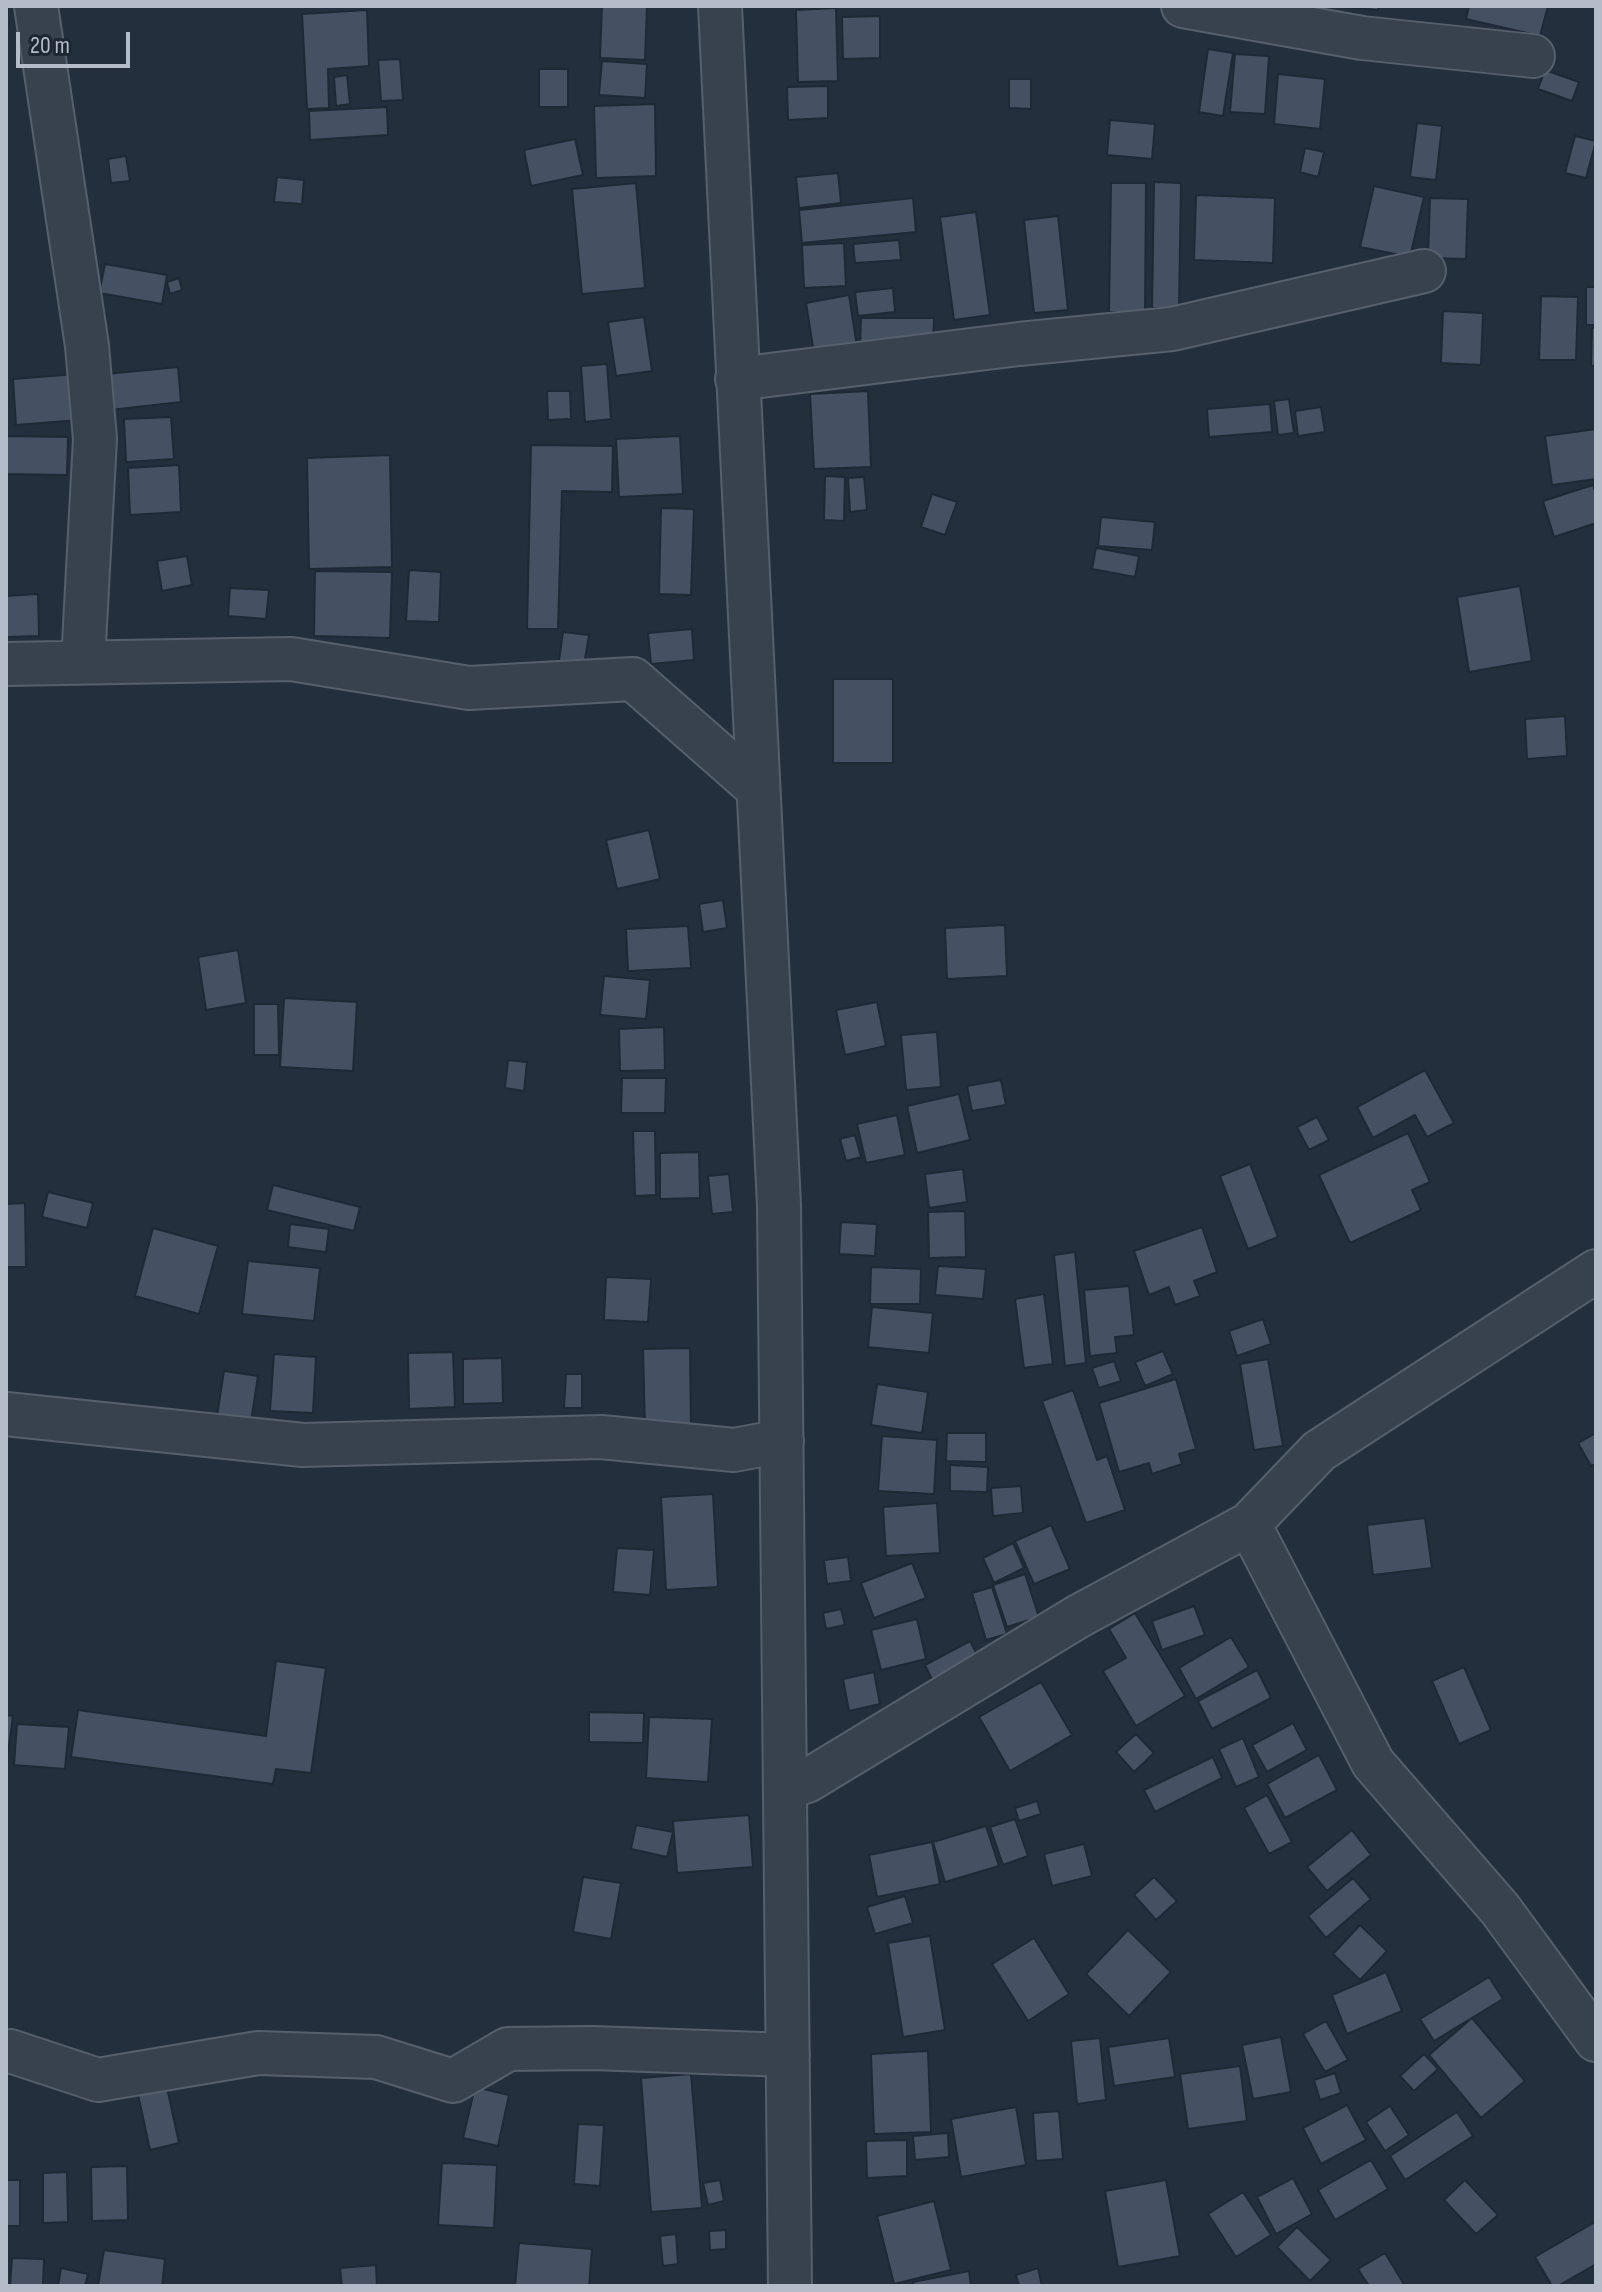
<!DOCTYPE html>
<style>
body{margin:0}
#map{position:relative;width:1602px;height:2292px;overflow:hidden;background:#242f3e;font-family:"Sofia Sans Condensed",sans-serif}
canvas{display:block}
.frame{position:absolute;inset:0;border:8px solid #b4bcc9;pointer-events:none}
.scale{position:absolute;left:16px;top:32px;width:114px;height:36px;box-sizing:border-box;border:4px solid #b4bcc9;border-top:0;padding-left:10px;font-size:24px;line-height:28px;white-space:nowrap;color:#b4bcc9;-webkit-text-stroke:6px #1d2633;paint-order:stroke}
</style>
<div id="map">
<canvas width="1602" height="2292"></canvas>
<div class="frame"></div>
<div class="scale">20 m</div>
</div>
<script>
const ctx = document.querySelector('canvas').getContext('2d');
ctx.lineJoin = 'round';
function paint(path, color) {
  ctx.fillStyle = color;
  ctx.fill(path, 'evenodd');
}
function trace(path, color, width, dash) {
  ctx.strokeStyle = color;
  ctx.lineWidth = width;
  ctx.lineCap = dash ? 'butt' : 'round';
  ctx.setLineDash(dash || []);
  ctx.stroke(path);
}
const building = new Path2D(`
 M602,6H647L645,60L600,58Z
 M1333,6H1378V10Z
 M1469,6H1548L1540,36L1466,19Z
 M836,8L838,81L798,82L796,10Z
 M367,10L369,66L328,69L329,108L307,109L302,14Z
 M880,16V58L843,59L842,17Z
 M1208,49L1233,53L1223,116L1199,112Z
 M1235,54L1269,56L1265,114L1230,112Z
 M400,59L403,100L381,101L378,60Z
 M602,61L647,64L645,98L599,95Z
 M539,69H568V107H539Z
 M1545,70L1579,82L1572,101L1538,89Z
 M1278,74L1325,79L1320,129L1274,124Z
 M347,75L350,104L336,106L334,77Z
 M1009,79H1031V109L1009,108Z
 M828,86V118L788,120L787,87Z
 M655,104L656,176L596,178L594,106Z
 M387,107L388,135L310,140L309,111Z
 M1110,120L1155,124L1152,159L1107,155Z
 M1417,123L1442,126L1436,180L1410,177Z
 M1575,136L1596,141L1586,178L1565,173Z
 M575,139L583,175L531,186L524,150Z
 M1305,148L1324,152L1318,177L1300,172Z
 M126,156L130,181L111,183L108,159Z
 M838,173L841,203L799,208L796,177Z
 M277,177L304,180L302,204L274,202Z
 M1154,182L1181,183L1179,308H1152Z
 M636,183L645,288L582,294L572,189Z
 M1111,183H1146L1145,313L1109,312Z
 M1374,186L1424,197L1410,257L1360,247Z
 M1196,195L1275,198L1273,263L1194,260Z
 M913,198L916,232L802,243L799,210Z
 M1430,198L1468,199L1466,259L1428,258Z
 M976,212L990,315L954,320L940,217Z
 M1058,216L1068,310L1034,313L1024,220Z
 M899,240L901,260L855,263L853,244Z
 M844,243L846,286L804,288L802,245Z
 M105,264L167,275L162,304L99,293Z
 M179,278L182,290L170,294L167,282Z
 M1586,287H1596V325H1586Z
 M893,288L895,312L858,316L855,292Z
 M849,295L858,353L815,360L806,303Z
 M1541,296L1578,297L1576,360H1539Z
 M1443,311L1483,313L1481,365L1441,363Z
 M644,317L652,371L616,376L608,322Z
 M861,318H934L933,347H860Z
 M1592,328H1596V366H1591Z
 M607,364L611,419L585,422L581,366Z
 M178,367L181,402L110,410L106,374Z
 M76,374L79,420L16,425L13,379Z
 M547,391H570L571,419L548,420Z
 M868,391L871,467L814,469L810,394Z
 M1289,399L1294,433L1278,435L1274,401Z
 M1270,404L1272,432L1209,437L1207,409Z
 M1321,407L1325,432L1298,436L1295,411Z
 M171,417L174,459L126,462L124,419Z
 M1596,429V479L1552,485L1545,436Z
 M6,436L68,437L67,475L6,474Z
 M680,436L683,494L619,497L616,439Z
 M531,445L613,446L612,492L562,491L558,629H527Z
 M390,455L392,567L309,569L307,458Z
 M179,465L181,512L130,515L128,468Z
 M825,476L845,477L844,521L824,520Z
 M864,477L867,510L850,512L848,478Z
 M1593,485L1596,494V523L1554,537L1543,501Z
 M932,494L957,502L945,535L921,527Z
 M661,508L694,509L691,595L659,594Z
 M1101,517L1155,522L1152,550L1098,546Z
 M1096,548L1139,556L1135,577L1092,569Z
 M187,556L192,585L162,591L157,561Z
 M409,570L441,572L439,622L406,621Z
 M315,571L392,572L390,638L314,636Z
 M1520,586L1532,661L1469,672L1457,597Z
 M230,588L269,590L266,619L228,616Z
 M38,594L39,636L7,637L6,596Z
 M692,629L694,660L651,664L648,633Z
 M563,632L589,635L583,671L558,667Z
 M833,679H893V763H833Z
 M1565,716L1567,756L1527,759L1525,719Z
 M649,830L660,879L617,889L606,840Z
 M723,900L727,928L703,932L699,904Z
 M1005,925L1007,976L947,979L945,928Z
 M688,926L691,968L628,971L626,929Z
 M238,950L246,1003L206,1010L198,957Z
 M604,976L650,980L646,1019L600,1015Z
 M284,998L357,1002L353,1071L280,1067Z
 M877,1002L886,1046L845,1055L836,1010Z
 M254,1004H278L279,1055H254Z
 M664,1027L665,1070L620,1071L619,1029Z
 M937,1032L941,1087L906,1090L901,1035Z
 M508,1060L527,1062L524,1091L505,1088Z
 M1425,1070L1454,1123L1427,1137L1415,1115L1373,1138L1357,1107Z
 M622,1078H666L665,1113H621Z
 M1001,1080L1006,1105L972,1111L967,1086Z
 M959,1094L970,1140L917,1153L907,1106Z
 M897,1115L905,1155L866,1163L857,1124Z
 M1317,1117L1329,1140L1309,1150L1297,1127Z
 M633,1131H655L656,1195L635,1196Z
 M1408,1133L1430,1182L1412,1190L1421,1210L1350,1243L1319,1175Z
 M855,1135L861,1157L846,1161L840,1139Z
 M699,1152L700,1198L660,1199V1153Z
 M1250,1164L1278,1237L1248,1249L1220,1176Z
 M963,1169L967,1202L929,1208L925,1174Z
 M729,1174L733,1212L712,1214L708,1176Z
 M273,1185L360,1207L354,1231L267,1210Z
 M48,1192L93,1203L87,1228L42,1217Z
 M25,1203L26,1267H6V1204Z
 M965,1211L966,1257L929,1258L928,1212Z
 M841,1222L877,1224L875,1256L839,1254Z
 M290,1224L329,1229L326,1252L288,1247Z
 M1202,1227L1217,1272L1194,1281L1200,1296L1175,1305L1169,1287L1149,1295L1134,1251Z
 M153,1228L218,1246L199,1314L135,1296Z
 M1075,1252L1086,1363L1065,1366L1054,1255Z
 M248,1261L320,1268L314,1321L242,1314Z
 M938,1266L986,1269L983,1299L935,1295Z
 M871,1267L921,1269L920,1304H870Z
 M606,1277L651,1279L648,1322L604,1320Z
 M1129,1286L1134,1335L1115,1337L1117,1353L1090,1356L1084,1290Z
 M1044,1294L1053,1364L1024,1368L1015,1299Z
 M872,1307L933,1313L929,1353L868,1347Z
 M1263,1319L1271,1344L1237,1356L1229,1331Z
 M690,1348L691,1427L645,1428L643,1349Z
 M1163,1351L1173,1374L1145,1386L1135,1362Z
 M453,1352L455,1407L409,1409L408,1353Z
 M274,1354L316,1357L313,1413L270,1411Z
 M502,1358L503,1403L463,1404V1359Z
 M1268,1359L1283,1446L1254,1450L1240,1364Z
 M1114,1361L1121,1381L1099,1388L1092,1368Z
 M224,1371L258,1376L251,1422L217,1416Z
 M566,1374H582V1408H564Z
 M1176,1379L1196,1449L1179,1454L1182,1464L1152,1474L1149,1463L1119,1472L1099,1403Z
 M877,1384L928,1392L922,1433L871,1425Z
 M1073,1390L1097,1460L1107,1456L1125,1510L1086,1523L1042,1401Z
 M947,1433H986V1462L946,1461Z
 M1596,1433V1464L1591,1466L1578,1443Z
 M882,1436L937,1440L934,1494L878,1491Z
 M950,1465L988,1467L987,1492L950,1491Z
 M1021,1486L1023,1513L993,1516L991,1488Z
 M713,1494L718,1587L666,1590L661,1497Z
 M937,1503L940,1553L886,1556L883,1507Z
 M1425,1518L1432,1568L1373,1575L1367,1525Z
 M1051,1525L1070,1569L1034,1584L1015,1541Z
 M1013,1543L1024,1568L994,1583L983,1558Z
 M617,1548L654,1550L650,1595L613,1592Z
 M848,1557L851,1581L827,1584L824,1560Z
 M912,1563L926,1598L874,1618L861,1583Z
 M1025,1574L1039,1617L1007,1627L993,1585Z
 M992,1587L1007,1634L986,1640L972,1593Z
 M1194,1606L1205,1635L1162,1650L1152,1621Z
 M841,1609L845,1625L826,1629L823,1613Z
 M1135,1613L1185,1696L1136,1726L1103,1671L1126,1658L1109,1629Z
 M917,1619L926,1659L881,1670L871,1630Z
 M1231,1637L1249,1667L1196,1699L1179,1668Z
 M970,1641L981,1662L935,1686L925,1665Z
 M276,1661L326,1668L311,1773L276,1769L273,1784L71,1757L78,1710L266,1736Z
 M1464,1667L1491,1730L1459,1744L1432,1681Z
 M1257,1670L1271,1698L1212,1729L1198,1701Z
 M874,1672L880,1704L849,1711L843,1679Z
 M1041,1682L1072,1735L1010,1771L979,1717Z
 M589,1712L644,1713L643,1743L589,1742Z
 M6,1715L13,1716L6,1768Z
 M649,1717L712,1719L708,1782L646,1778Z
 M1293,1723L1307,1750L1267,1772L1252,1745Z
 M17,1724L69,1727L65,1769L14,1765Z
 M1136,1734L1154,1753L1134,1772L1116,1752Z
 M1243,1738L1259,1777L1236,1787L1219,1749Z
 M1319,1755L1337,1790L1285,1818L1267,1784Z
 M1213,1757L1222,1778L1155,1812L1144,1790Z
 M1267,1795L1292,1842L1269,1854L1244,1808Z
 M1037,1801L1041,1814L1019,1821L1015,1808Z
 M749,1815L753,1867L677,1873L673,1821Z
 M1015,1819L1028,1856L1003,1865L990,1827Z
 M636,1825L673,1832L667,1857L631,1849Z
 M986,1826L999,1866L945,1882L933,1842Z
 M1352,1830L1371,1855L1327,1891L1307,1867Z
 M932,1842L940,1884L877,1897L869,1855Z
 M1084,1844L1092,1876L1052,1886L1044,1854Z
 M583,1877L621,1883L611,1939L573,1932Z
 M1154,1877L1177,1901L1156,1920L1134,1895Z
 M1353,1878L1371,1899L1326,1938L1308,1916Z
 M905,1896L913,1923L875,1934L867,1907Z
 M1360,1925L1387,1951L1360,1980L1333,1954Z
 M1128,1930L1171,1972L1129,2016L1086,1974Z
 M930,1936L945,2030L903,2037L888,1943Z
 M1034,1938L1069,1994L1028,2021L992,1964Z
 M1386,1972L1402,2011L1347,2034L1332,1995Z
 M1489,1977L1503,1999L1434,2041L1420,2019Z
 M1472,2018L1525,2081L1481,2118L1429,2055Z
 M1326,2021L1348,2060L1325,2072L1303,2034Z
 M1281,2037L1291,2092L1253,2099L1242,2045Z
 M1100,2038L1106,2100L1077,2104L1071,2041Z
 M1169,2038L1175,2077L1114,2086L1108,2047Z
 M928,2051L931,2132L874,2134L871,2054Z
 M1424,2054L1438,2069L1414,2091L1400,2076Z
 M1240,2066L1247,2121L1188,2129L1180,2074Z
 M1335,2073L1341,2093L1320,2100L1314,2080Z
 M691,2074L702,2208L651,2212L641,2078Z
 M166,2083L179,2143L150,2150L137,2090Z
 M475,2087L509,2095L498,2146L463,2138Z
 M1347,2105L1366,2140L1321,2164L1303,2128Z
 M1390,2106L1409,2135L1385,2151L1366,2122Z
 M1016,2107L1026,2165L961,2177L951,2119Z
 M1059,2111L1063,2159L1036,2161L1033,2113Z
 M1457,2112L1473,2136L1405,2180L1390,2156Z
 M578,2124L604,2125L600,2186L574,2184Z
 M948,2133L949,2157L915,2160L913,2136Z
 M907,2140V2176L867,2178L866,2141Z
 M1371,2160L1388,2189L1335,2220L1318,2190Z
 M442,2163L497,2165L494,2228L438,2225Z
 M127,2166L128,2220L92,2221L91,2167Z
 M67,2172L68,2222L43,2223V2173Z
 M1293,2178L1312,2214L1276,2234L1257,2197Z
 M6,2180H20V2226H6Z
 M720,2180L724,2201L708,2205L703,2183Z
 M1166,2180L1180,2256L1118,2267L1105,2191Z
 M1465,2180L1498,2215L1476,2234L1444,2200Z
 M1243,2192L1271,2235L1236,2257L1208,2214Z
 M934,2201L951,2270L894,2284L877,2216Z
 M1595,2222L1596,2264L1558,2286H1552L1535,2257Z
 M1297,2227L1331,2260L1310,2281L1277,2247Z
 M726,2230V2249L710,2250L709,2231Z
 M676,2234L678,2264L663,2266L660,2236Z
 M519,2243L592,2249L589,2286H515Z
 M104,2250L165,2259L162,2286H98Z
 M1385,2253L1405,2286H1369L1358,2269Z
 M12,2258L44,2259L43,2286H10Z
 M376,2265L377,2286H342L340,2268Z
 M61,2268L88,2274L85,2286H58Z
 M1038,2268L1042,2286H1019L1016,2275Z
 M969,2271L971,2286H914L913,2282Z`);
paint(building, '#455162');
trace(building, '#1f2835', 2);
const minor = new Path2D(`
 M36,6L87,346L95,439L83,662
 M720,6L779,1205L790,2286
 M1183,6L1362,38L1533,56
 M737,379L1019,344L1172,329L1424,271
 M6,664L291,659L469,688L633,679L756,787
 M6,1414L303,1445L601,1437L734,1450L782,1441
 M1249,1524L1373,1763L1500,1909L1596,2040
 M786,1788L807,1781L1079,1616L1249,1524L1319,1451L1596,1271
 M6,2052L10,2051L98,2080L258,2053L376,2057L453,2081L508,2049L592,2048L788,2055`);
trace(minor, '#565f6c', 46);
trace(minor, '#38414e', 42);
</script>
